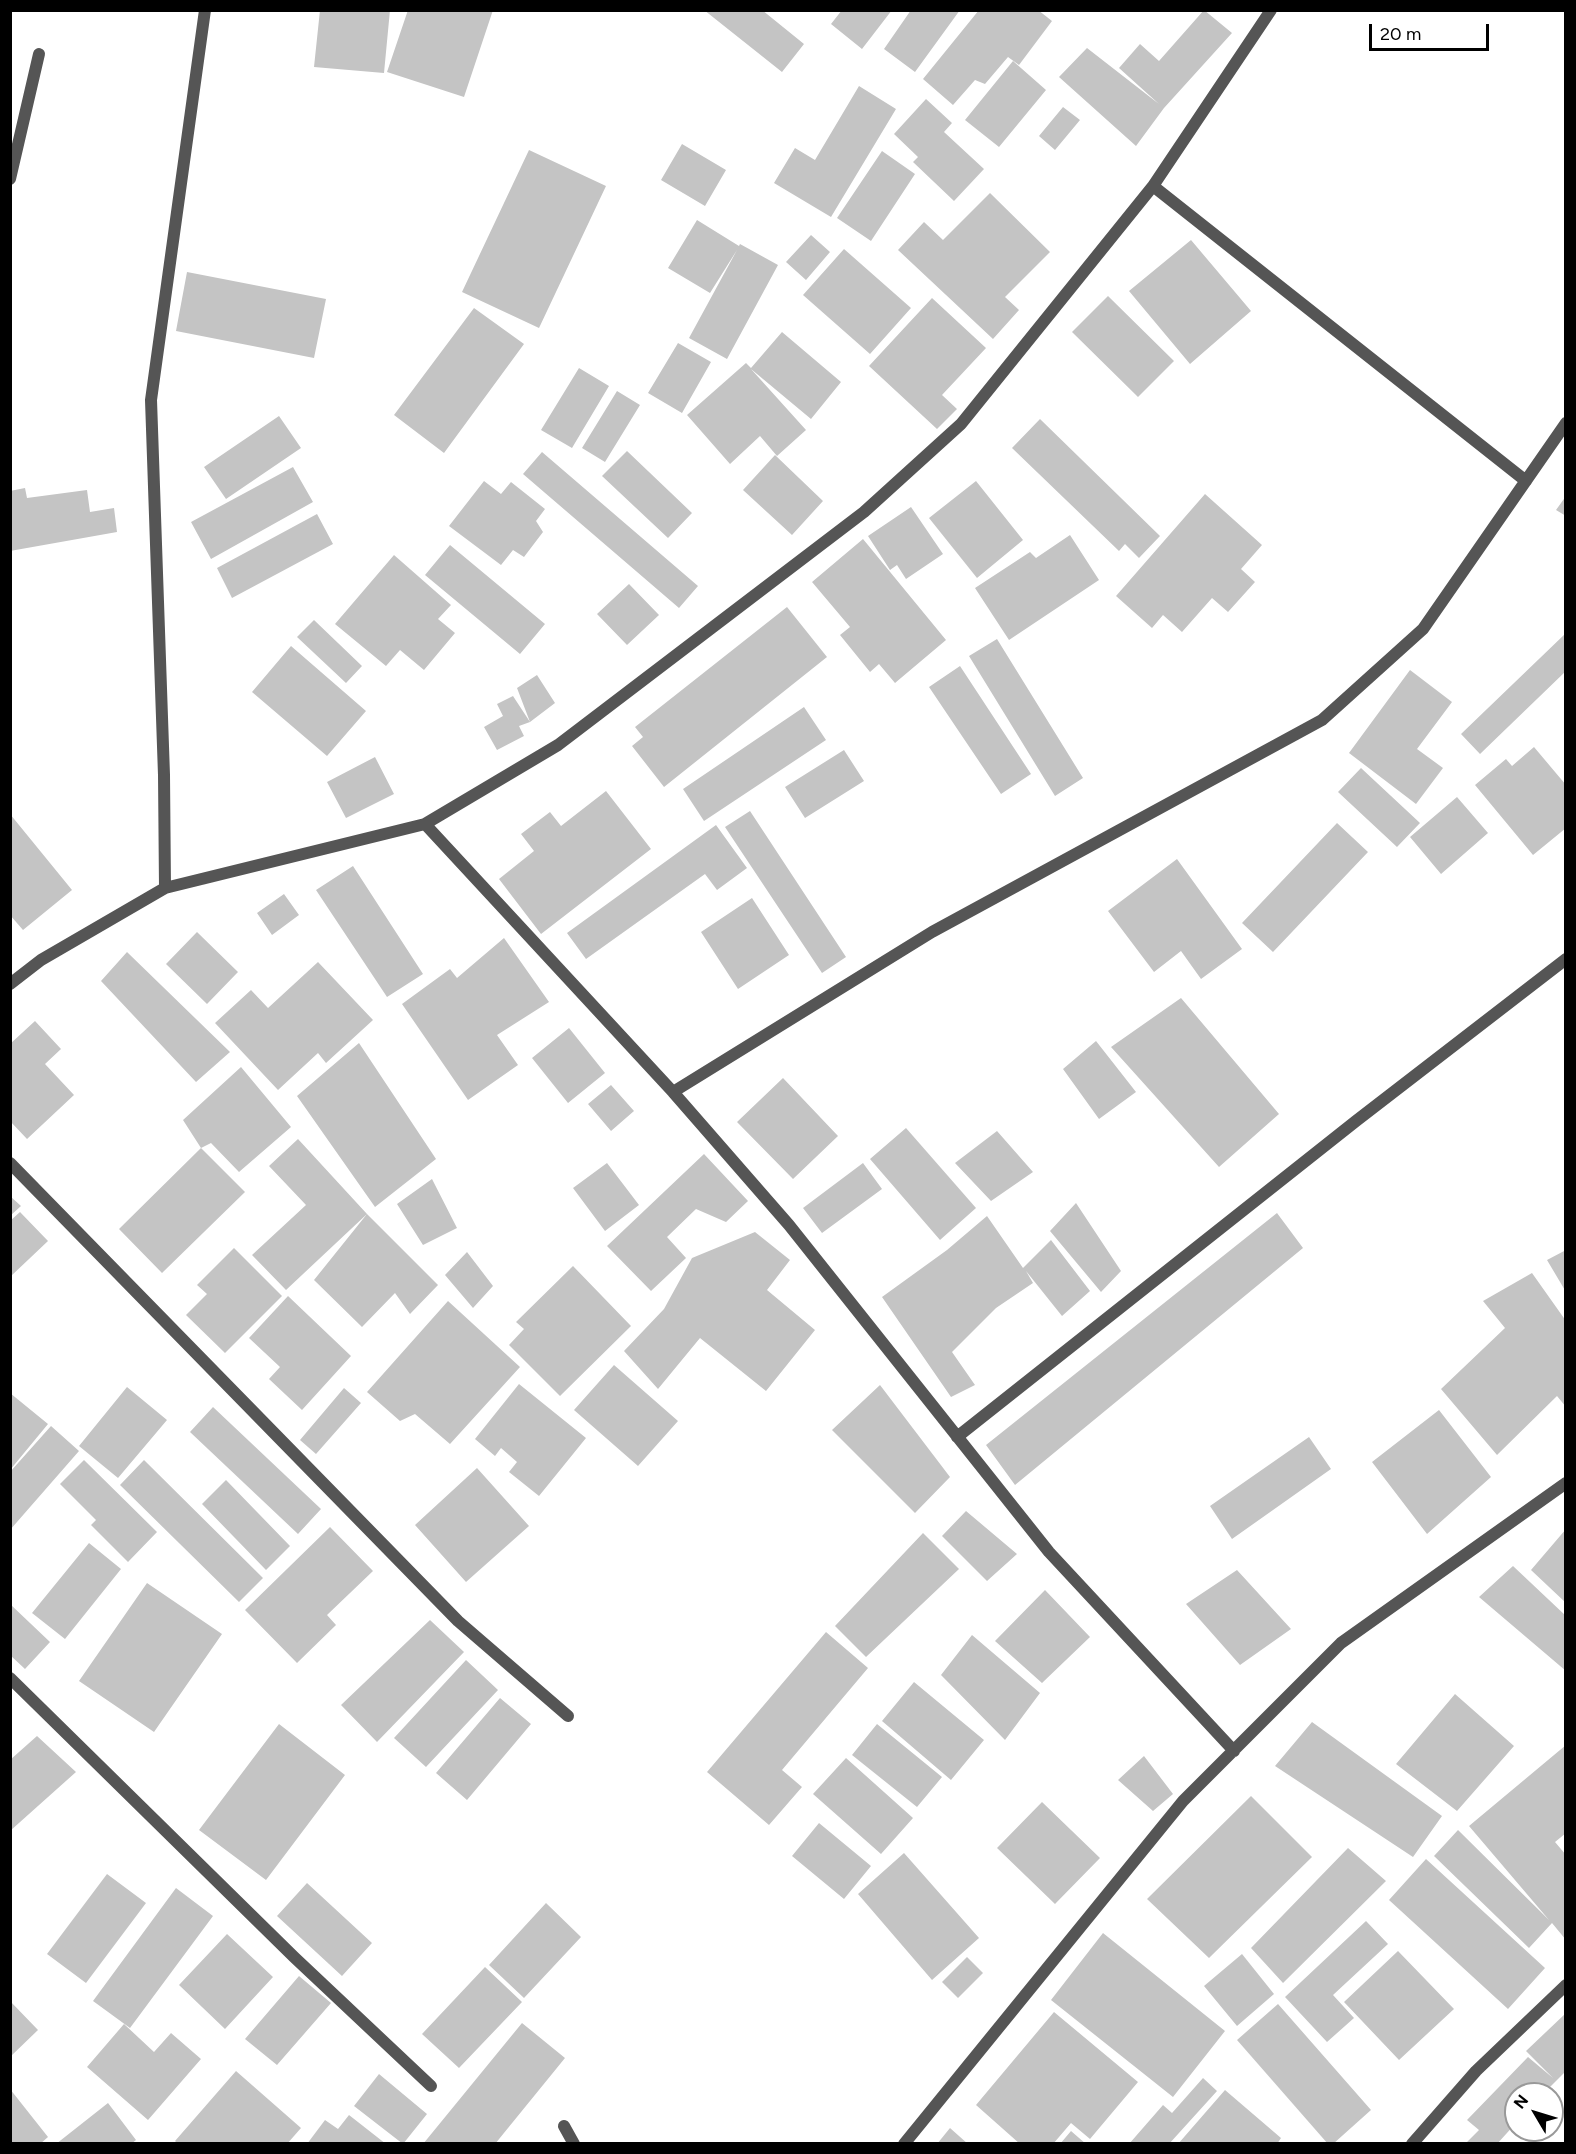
<!DOCTYPE html>
<style>
body{margin:0}
#map{position:relative;width:1576px;height:2154px;overflow:hidden;background:#fff;font-family:Figtree,sans-serif}
canvas{display:block}
.frame{position:absolute;inset:0;border:12px solid #000;pointer-events:none}
.north{position:absolute;left:1504px;top:2082px;width:60px;height:60px;box-sizing:border-box;background:#fff;border:2px solid #999;border-radius:50%;rotate:308deg;font-size:16px;font-weight:700;line-height:24px;text-align:center;color:#000}
.north::after{content:'';display:block;margin:auto;width:21px;height:27px;background:#000;clip-path:polygon(50% 0,100% 100%,50% 72%,0 100%)}
.scale{position:absolute;left:1369px;top:24px;width:120px;height:27px;box-sizing:border-box;border:3px solid #000;border-top:0;padding-left:8px;font-size:18px;line-height:21px;white-space:nowrap;color:#000;-webkit-text-stroke:4px #fff;paint-order:stroke}
</style>
<div id="map">
<canvas width="1576" height="2154"></canvas>
<div class="frame"></div>
<div class="north">N</div>
<div class="scale">20 m</div>
</div>
<script>
const ctx = document.querySelector('canvas').getContext('2d');
ctx.lineJoin = 'round';
function paint(path, color) {
  ctx.fillStyle = color;
  ctx.fill(path, 'evenodd');
}
function trace(path, color, width, dash) {
  ctx.strokeStyle = color;
  ctx.lineWidth = width;
  ctx.lineCap = dash ? 'butt' : 'round';
  ctx.setLineDash(dash || []);
  ctx.stroke(path);
}
paint(new Path2D(`
 M320,10H390L384,73L314,67Z
 M408,10H493L464,97L387,72Z
 M704,10H762L804,44L782,72Z
 M842,10H892L862,49L831,24Z
 M911,10H960L915,72L884,49Z
 M979,10H1038L1052,21L1019,65L1008,57L985,84L975,80L953,105L923,79Z
 M1204,10L1232,33L1164,108L1136,146L1059,77L1087,48L1159,104L1119,68L1140,44L1159,61Z
 M1013,61L1046,90L999,147L965,120Z
 M859,86L896,109L831,217L774,183L795,148L815,160Z
 M926,99L952,123L944,132L984,169L954,201L913,162L918,157L894,134Z
 M1063,107L1080,120L1055,150L1039,136Z
 M682,144L726,170L705,206L661,180Z
 M529,150L606,186L539,328L462,292Z
 M882,151L915,174L871,241L837,218Z
 M990,193L1050,252L1005,297L1019,310L993,339L898,250L924,222L943,240Z
 M697,220L739,246L740,244L778,265L727,359L689,338L737,250L710,293L668,268Z
 M811,235L830,252L806,280L786,262Z
 M1191,240L1251,311L1190,364L1129,291Z
 M844,249L911,308L870,354L803,295Z
 M187,272L326,299L314,358L176,331Z
 M1108,296L1174,361L1138,397L1072,332Z
 M932,298L986,348L942,395L957,409L937,429L869,366Z
 M474,308L524,344L444,453L394,415Z
 M782,332L841,382L811,419L751,369L806,430L777,456L760,436L730,464L687,415L746,363L751,368Z
 M678,343L711,362L682,413L648,393Z
 M579,368L609,386L572,448L541,430Z
 M617,391L640,405L605,462L582,448Z
 M279,416L301,448L226,499L204,467Z
 M1040,419L1160,536L1139,558L1125,544L1119,551L1012,448Z
 M627,451L692,513L668,538L602,476Z
 M542,452L698,586L679,608L523,474Z
 M775,455L823,501L792,535L743,490Z
 M293,467L313,502L211,559L191,522Z
 M484,481L501,494L511,482L545,509L536,521L543,532L524,557L513,550L501,565L449,526Z
 M976,481L1023,540L977,578L929,518Z
 M25,488L27,498L87,490L90,512L114,508L117,532L10,551V491Z
 M1205,494L1262,545L1241,569L1255,582L1228,612L1212,598L1182,632L1163,615L1152,628L1116,596Z
 M1566,496V516L1556,510Z
 M911,507L943,554L906,579L897,565L890,570L868,536Z
 M317,514L333,544L232,598L217,568Z
 M1070,535L1099,580L1009,640L975,588L1030,552L1036,558Z
 M863,539L946,640L895,683L879,664L870,672L840,635L850,627L812,582Z
 M450,545L545,624L520,654L425,575Z
 M394,555L451,605L438,619L455,633L424,670L400,650L386,666L335,624Z
 M629,584L659,615L627,645L597,614Z
 M787,607L827,657L664,787L632,746L643,737L635,727Z
 M314,620L362,666L346,683L297,637Z
 M1566,633V671L1480,754L1461,734Z
 M997,639L1083,778L1055,796L969,656Z
 M291,646L366,711L327,756L252,692Z
 M960,666L1031,774L1001,794L929,687Z
 M1410,670L1452,702L1417,749L1443,768L1416,804L1349,753Z
 M537,675L555,703L530,722L517,688Z
 M513,696L530,722L519,726L524,736L497,750L484,727L503,716L497,704Z
 M804,707L826,740L704,821L683,789Z
 M1534,747L1566,785V828L1533,855L1475,785L1506,759L1512,766Z
 M844,750L864,781L805,818L785,787Z
 M375,757L394,794L346,818L327,782Z
 M1361,768L1420,823L1397,847L1338,792Z
 M606,791L651,849L541,934L499,879L534,851L521,834L550,812L561,826Z
 M1457,797L1488,833L1441,874L1410,837Z
 M750,811L846,957L822,973L725,827Z
 M10,814L72,890L23,930L10,915Z
 M1337,823L1368,852L1273,952L1242,923Z
 M716,825L747,868L717,890L705,874L586,959L567,933Z
 M1177,859L1242,949L1201,979L1181,951L1154,972L1108,911Z
 M353,866L423,974L387,997L316,890Z
 M284,894L299,915L272,935L257,913Z
 M752,898L789,955L738,989L701,932Z
 M197,932L238,972L207,1004L166,964Z
 M504,938L549,1002L497,1035L518,1065L468,1100L402,1004L450,969L457,978Z
 M127,952L230,1052L196,1082L101,981Z
 M318,962L373,1020L326,1063L318,1053L278,1090L215,1023L251,990L268,1008Z
 M1181,998L1279,1114L1219,1167L1111,1047Z
 M35,1021L61,1049L45,1064L74,1095L27,1139L10,1121V1044Z
 M569,1028L605,1073L568,1103L532,1058Z
 M1096,1041L1136,1092L1099,1119L1063,1069Z
 M359,1043L436,1159L375,1207L297,1096Z
 M241,1067L291,1127L239,1172L211,1143L201,1148L183,1120Z
 M783,1078L838,1136L793,1179L737,1122Z
 M611,1085L634,1111L611,1131L588,1104Z
 M906,1128L976,1208L940,1240L870,1159Z
 M997,1131L1033,1172L991,1201L955,1163Z
 M298,1139L367,1214L286,1290L252,1255L306,1205L269,1166Z
 M201,1148L245,1192L162,1273L119,1229Z
 M704,1154L748,1201L726,1222L696,1209L667,1237L686,1258L651,1291L607,1246Z
 M607,1163L639,1205L605,1231L573,1188Z
 M863,1163L882,1189L822,1233L803,1208Z
 M432,1179L457,1228L423,1245L397,1204Z
 M10,1196L21,1206L10,1216Z
 M1076,1203L1121,1271L1101,1292L1050,1231Z
 M20,1212L48,1241L10,1277V1221Z
 M1277,1213L1303,1248L1015,1485L986,1445Z
 M367,1214L438,1285L410,1314L395,1293L362,1327L314,1280Z
 M987,1216L1023,1268L1051,1240L1090,1291L1062,1316L1026,1271L1033,1283L996,1308L952,1352L975,1385L951,1397L882,1297L947,1250Z
 M755,1232L790,1260L767,1290L815,1330L766,1391L700,1338L658,1389L624,1351L664,1309L692,1258Z
 M234,1248L282,1296L225,1353L186,1315L207,1294L197,1285Z
 M1566,1250V1292L1547,1260Z
 M467,1252L493,1286L473,1308L445,1275Z
 M573,1266L631,1326L560,1396L509,1345L524,1329L516,1322Z
 M1532,1273L1566,1321V1407L1557,1396L1497,1455L1441,1389L1505,1328L1483,1301Z
 M288,1296L351,1356L302,1410L269,1379L280,1367L249,1338Z
 M448,1301L520,1367L450,1444L415,1414L400,1421L367,1392Z
 M614,1365L678,1421L638,1466L574,1410Z
 M519,1384L586,1438L539,1496L509,1472L517,1462L501,1448L495,1456L475,1439Z
 M880,1385L950,1477L915,1513L832,1430Z
 M127,1387L167,1420L118,1478L79,1446Z
 M344,1388L361,1403L316,1454L300,1440Z
 M10,1393L48,1424L10,1470Z
 M213,1407L321,1509L298,1534L190,1432Z
 M1439,1410L1491,1477L1427,1534L1372,1462Z
 M51,1426L79,1451L10,1530V1472Z
 M1309,1437L1331,1469L1232,1539L1210,1506Z
 M84,1460L157,1532L128,1562L91,1525L96,1520L60,1484Z
 M144,1460L263,1578L239,1602L120,1485Z
 M477,1468L529,1526L466,1582L415,1525Z
 M226,1480L290,1546L266,1570L202,1504Z
 M966,1511L1017,1554L987,1581L942,1536Z
 M330,1527L373,1571L327,1615L336,1625L297,1663L245,1610Z
 M1566,1529V1603L1531,1570Z
 M923,1533L959,1569L866,1657L835,1626Z
 M89,1543L121,1569L65,1639L32,1613Z
 M1513,1566L1566,1616V1671L1479,1597Z
 M1237,1570L1291,1629L1240,1665L1186,1604Z
 M147,1583L222,1634L154,1732L79,1681Z
 M1045,1590L1090,1637L1042,1683L995,1641Z
 M10,1604L50,1642L25,1669L10,1655Z
 M430,1620L464,1652L377,1742L341,1705Z
 M826,1632L868,1668L782,1770L802,1787L769,1825L707,1772Z
 M972,1635L1040,1693L1005,1740L941,1675Z
 M466,1660L498,1690L426,1767L394,1738Z
 M914,1682L984,1740L951,1780L882,1721Z
 M1455,1694L1514,1746L1457,1811L1396,1764Z
 M500,1698L531,1724L467,1800L436,1773Z
 M1312,1722L1442,1816L1413,1857L1275,1766Z
 M279,1724L345,1775L266,1880L199,1830Z
 M877,1724L942,1777L917,1807L852,1755Z
 M37,1736L76,1772L10,1831V1760Z
 M1566,1745V1833L1555,1842L1566,1855V1940L1552,1923L1529,1948L1434,1856L1458,1830L1549,1920L1469,1826Z
 M1144,1756L1173,1794L1153,1811L1118,1780Z
 M846,1758L913,1818L881,1854L813,1794Z
 M1251,1796L1312,1857L1209,1958L1147,1899Z
 M1042,1802L1100,1858L1055,1904L997,1848Z
 M819,1823L871,1866L844,1899L792,1856Z
 M1348,1848L1386,1881L1283,1983L1251,1948Z
 M904,1853L979,1938L932,1980L858,1894Z
 M1426,1859L1545,1968L1508,2009L1389,1900Z
 M107,1874L146,1903L86,1983L47,1954Z
 M307,1883L372,1943L342,1976L277,1916Z
 M176,1888L213,1916L130,2028L93,2001Z
 M546,1903L581,1937L524,1998L489,1965Z
 M1366,1921L1388,1944L1333,1995L1354,2018L1327,2042L1285,1997Z
 M1103,1933L1225,2031L1173,2097L1051,2000Z
 M227,1934L273,1977L225,2029L179,1985Z
 M1398,1951L1454,2009L1399,2060L1344,2002Z
 M1242,1954L1274,1994L1237,2026L1204,1986Z
 M967,1957L983,1973L958,1998L942,1982Z
 M485,1967L522,2002L459,2068L422,2034Z
 M299,1976L331,2003L277,2065L245,2039Z
 M10,2001L38,2030L10,2057Z
 M1278,2004L1371,2110L1333,2144H1328L1237,2040Z
 M1054,2012L1138,2082L1090,2139L1071,2123L1053,2144H1020L976,2105Z
 M1566,2013V2071L1543,2094H1516V2123L1497,2144H1465L1479,2130L1467,2120L1528,2057L1553,2078L1526,2051Z
 M522,2023L565,2058L495,2144H423Z
 M124,2024L154,2052L171,2033L201,2059L148,2120L87,2067Z
 M236,2071L301,2128L287,2144H178L175,2141Z
 M379,2074L427,2114L403,2144L354,2106Z
 M1203,2078L1217,2091L1169,2144H1129L1163,2105L1172,2113Z
 M10,2089L48,2137L40,2144H10Z
 M1225,2090L1281,2138L1277,2144H1178Z
 M108,2103L136,2140L131,2144H56Z
 M349,2115L386,2144H307L325,2120L338,2129Z
 M950,2128L968,2144H937Z
 M1071,2131L1086,2144H1060Z`), '#c4c4c4');
trace(new Path2D(`
 M564,2126L574,2144`), '#555', 12);
trace(new Path2D(`
 M10,179L39,54
 M1153,186L1526,481
 M425,824L673,1092L789,1225L1049,1552L1234,1751
 M165,888L164,775L151,400L205,10
 M10,984L41,960L165,888L425,824L558,745L864,512L961,424L1153,186L1271,10
 M673,1092L932,932L1322,720L1423,629L1566,423
 M10,1163L458,1621L568,1716
 M957,1437L1356,1121L1566,959
 M10,1678L294,1957L431,2086
 M904,2144L1183,1801L1341,1643L1566,1483
 M1412,2144L1476,2071L1566,1985`), '#555', 12);
</script>
